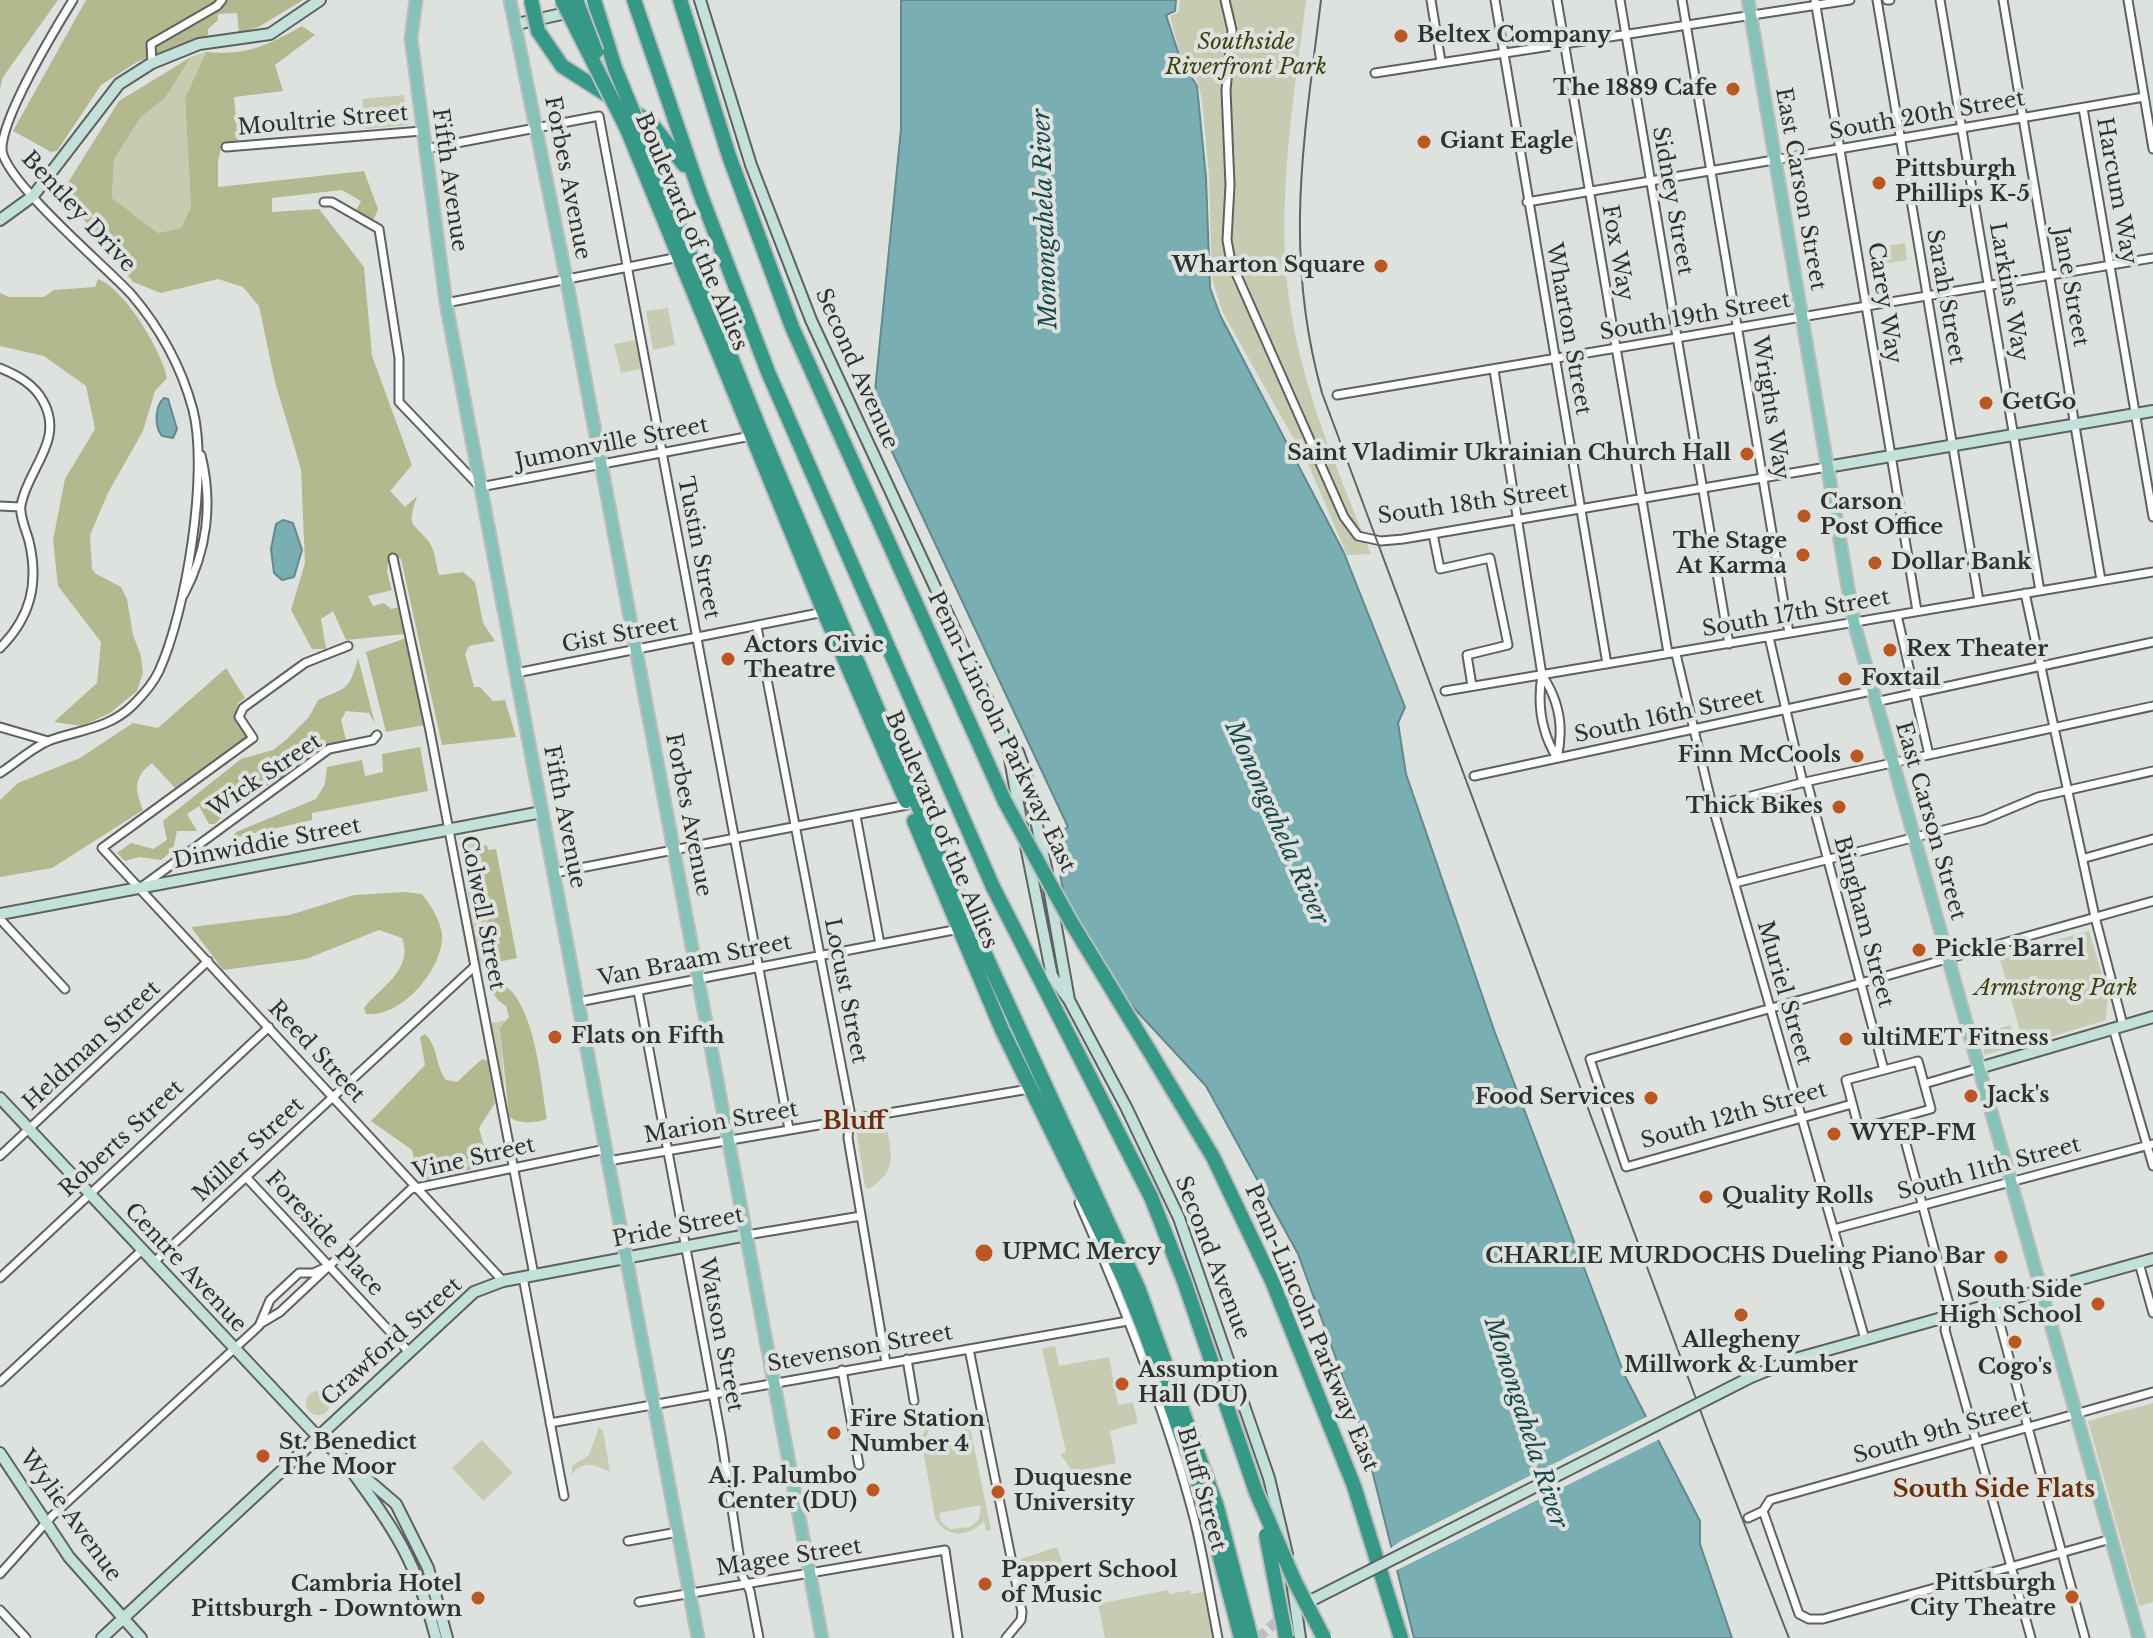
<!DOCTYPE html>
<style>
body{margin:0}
canvas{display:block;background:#dde2df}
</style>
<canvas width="2153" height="1638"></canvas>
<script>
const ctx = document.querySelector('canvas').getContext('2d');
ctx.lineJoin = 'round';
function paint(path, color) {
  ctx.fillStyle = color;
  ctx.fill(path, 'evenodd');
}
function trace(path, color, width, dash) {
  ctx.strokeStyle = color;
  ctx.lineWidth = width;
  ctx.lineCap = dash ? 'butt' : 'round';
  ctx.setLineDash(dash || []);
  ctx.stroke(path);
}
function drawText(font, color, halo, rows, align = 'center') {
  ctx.font = font + ' "Libre Baskerville",serif';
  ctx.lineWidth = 8;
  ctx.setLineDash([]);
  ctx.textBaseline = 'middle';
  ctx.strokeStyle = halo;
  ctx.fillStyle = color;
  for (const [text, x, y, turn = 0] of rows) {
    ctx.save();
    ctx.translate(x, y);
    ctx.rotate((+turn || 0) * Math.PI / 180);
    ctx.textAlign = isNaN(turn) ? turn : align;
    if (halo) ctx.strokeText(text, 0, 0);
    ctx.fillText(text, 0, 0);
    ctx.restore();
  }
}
paint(new Path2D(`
 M1180,0H1306C1294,99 1275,205 1290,305C1303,392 1339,473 1371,554L1347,555L1309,466L1222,311L1212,278L1209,174L1202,100L1198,82L1180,54L1170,16L1179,12Z
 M206,52L185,98L191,207L181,228L158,233L112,198L114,159L141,117L165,98L191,57Z
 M404,95L408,125L365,129L362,99Z
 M1905,243L1907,260L1883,264L1880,247Z
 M668,308L675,345L653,350L646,311Z
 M636,340L642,369L621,373L614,344Z
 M476,834L486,914L492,932L489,964L479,966L459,837Z
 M2089,931L2108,994L2106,1020L2024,1045L1999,956Z
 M506,1020L501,1036L505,1100L491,1023Z
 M2010,1025L2016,1046L1985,1055L1979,1034Z
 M886,1123C891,1154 899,1170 869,1189L865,1187L856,1129Z
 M1055,1346L1059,1366L1109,1357L1118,1405L1133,1402L1138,1423L1110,1431L1116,1463L1073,1472L1060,1454L1066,1452L1042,1349Z
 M306 1403a12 12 0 1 1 24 0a12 12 0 1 1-24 0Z
 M2153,1403V1602L2139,1606L2088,1421Z
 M949,1417L964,1422L971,1432L991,1530L986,1531L984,1521C970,1537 946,1539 935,1518L921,1438L929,1423ZM950,1421L961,1425L968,1437L925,1445L929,1428ZM981,1505L979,1519L970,1527L950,1529L941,1522L939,1513Z
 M599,1427L603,1431L610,1472C599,1467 583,1458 572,1475V1466L589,1455Z
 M482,1440L513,1473L483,1501L452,1468Z
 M1057,1547L1063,1564L1027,1577L1021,1559Z
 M1168,1590L1170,1594L1190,1590L1191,1594L1204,1592L1213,1638H1105L1098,1604Z`), '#c7cbb1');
paint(new Path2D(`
 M0,0H58L3,77L0,89Z
 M86,0H303L260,26L239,34L237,13L218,14V20L208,29V35L137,62L101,85L57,151L51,152L13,131Z
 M302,26L315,35L275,65L283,91L234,97L238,140L222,143L218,161V187L364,171L378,209L373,221L356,211L361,201L342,190L272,198V212L319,209L364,267L372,356L412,465L390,491L405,507L417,496C406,531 413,520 429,542C435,550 436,566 439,575L463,572L475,582L483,623L495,641L469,646L465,654L474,687H480L493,701L505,700L516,737L442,745L401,559L389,555L387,572L392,590L368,596L373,606L384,603L391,609L400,607L404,634L346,640L333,611L321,619L326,649H312L291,610L305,563L301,469L275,382L259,306L243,287L218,279L161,293L133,282L62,192L119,101L191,57L165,98L141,117L114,159L112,198L158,233L181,228L191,207L185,98L206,52C245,56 269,45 302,26Z
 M98,279C124,288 162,351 167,378L155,391L143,431L108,493L90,535L92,569L96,574L121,587L127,599L133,635L141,656L143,673L137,691L110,713L82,726L54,722L97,683L101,642L58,586L53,540L65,479L95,429L86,386L44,356L0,346V293L9,297H44L54,290L95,287Z
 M406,638L424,725L386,732L366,652Z
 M358,658L375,724L369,713L346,711L341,720L346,740L315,748L308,739L282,752L280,756L289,773L260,790L251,781L239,790L243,798L240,802L229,794L222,801L227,812L215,824H209L199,806L187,814L197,831H177L173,850L161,860L139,857L125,861L117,853L131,843L153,849L167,840L163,821L241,759L273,750L286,740L309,717L318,700C346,687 349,692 358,658Z
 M226,668L245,698L238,703L235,717L247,736L175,788L152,763C133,778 135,789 143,810L52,868L0,877V800L18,783L80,758L133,723L158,728Z
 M420,747L428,791L312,813V820L229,839L236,832L316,799L325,784L327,767L362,760L365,776L383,772L382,754Z
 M487,845L488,850L496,849L517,958L489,964L492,932L486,915L484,882L474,856L479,847Z
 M404,892L422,894C431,906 440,919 442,934C444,969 401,1018 366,1014L364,1008C380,987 414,970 402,938L379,930L306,959L223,970L191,927L290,915L354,895Z
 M495,981C535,991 541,1085 547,1119C536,1123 517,1125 509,1116L500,1028L509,1017L506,1006C497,1001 493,994 490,983Z
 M425,1034C438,1046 435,1065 446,1080L457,1082L482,1059L488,1061L495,1103L479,1128L487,1157L473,1169L426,1180L417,1173L412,1150L371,1121L425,1065L420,1037Z`), '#b3b88f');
const water = new Path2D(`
 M901,0H1176L1175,11L1166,15L1180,58L1197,86L1206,178L1210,288L1220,315L1344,553L1405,707L1398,723L1406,774L1494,1030L1625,1376L1700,1521V1544L1732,1638H1414L1362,1430L1298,1254L1206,1086L1096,967L1067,911L1053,836L1068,827L873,411L901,129Z
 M164,398L168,399L177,429L173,438L162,436C154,426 155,406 164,398Z
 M283,520L293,523L302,550L294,577L282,580L274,573L271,549L276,524Z`);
paint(water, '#79aeb3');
trace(water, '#63898c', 2);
paint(new Path2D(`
 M1650,1415L1662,1438L1393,1572L1388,1550L1401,1541Z`), '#dde2df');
trace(new Path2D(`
 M1258,1638L1279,1619`), '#babfbc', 10, [10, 5]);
const street = new Path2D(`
 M1225,0L1232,30L1226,90L1230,185L1227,240L1231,262L1344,517L1358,536L1381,541L1403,539L1827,467
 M1431,0L1441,62
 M1495,0L1607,664
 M1557,0L1668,653
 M1620,0L1729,644
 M1682,0L1789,633
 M1815,0L1917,611
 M1877,0L1979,601
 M1887,0H1890
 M1940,0L2040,591
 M2003,0L2101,580
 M2128,0L2153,149
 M152,63L151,44L217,6L222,0
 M1375,73L1850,0
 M2083,108L2153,517
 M226,147L422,131
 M425,149L599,116L789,1129
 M324,202H332L379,229L399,358V402L480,487L751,436
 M1527,202L2144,97
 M446,303L674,258
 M0,368C17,375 34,384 43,401C65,440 28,468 21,505C19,515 26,530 29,541C39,583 31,617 0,648
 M1494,370L1542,675C1537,705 1541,732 1557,758
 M1337,395L2153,258
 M0,506L20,507
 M1433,534L1440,569L1490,558L1508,645L1467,655L1472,686
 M393,558L430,731L534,1275
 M2025,593L2095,917L2123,1025
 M184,594C207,551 213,503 201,455
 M1897,615L1929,755
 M757,627L850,1111L848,1138L886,1363
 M1769,637L1803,783
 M348,646L305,663L243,708L239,717L253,738L102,848L503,1281
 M1676,654L1711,801L1865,1339
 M516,673L824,612
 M1542,675C1559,700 1564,729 1557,758
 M1445,691L2153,572
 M1875,702L2153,642
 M0,727L48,741
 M0,773C16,763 34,746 51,740C80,730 110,728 133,705C143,695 153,684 159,671C186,612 209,473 193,410C181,365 161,329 131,294C104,265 8,184 2,151C0,120 55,29 73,0
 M1474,776L1871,691
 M1807,782L1884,1070
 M1713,806L1805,782L2153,706
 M856,816L880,944
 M2085,858L2153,839
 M554,873L907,805
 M1735,883L1983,820L2038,797L2153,771
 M144,885L329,749L373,740L377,735
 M0,919L65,989
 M638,991L721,1436L742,1575L750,1591L759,1638
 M578,1002L959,929
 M2113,1028L2153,1166
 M1918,1061L1931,1109L1859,1129L1846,1080Z
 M1924,1084L1979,1068
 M1852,1104L1626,1167L1590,1059L2153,901
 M1899,1118L1949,1304L1945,1330L2031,1638
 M0,1156L208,961
 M608,1161L1029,1089
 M246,1177L409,1352
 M1079,1203C1124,1305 1166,1411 1194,1518C1204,1558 1210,1598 1218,1638
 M1834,1229L2153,1144
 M747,1235L861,1216
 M153,1263L475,966
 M2139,1263L2153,1313
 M523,1277L564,1496
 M0,1278L269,1027
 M1994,1302L2085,1638
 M260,1324L280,1312L411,1189L606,1149
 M969,1349L1022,1612L1021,1620L1006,1638
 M907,1359L914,1401
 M842,1370L859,1465
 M0,1382L141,1251
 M550,1423L1128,1321
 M1763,1511L1799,1614L1809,1619H1823L2111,1539
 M1748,1518L1763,1511L1770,1500L2153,1392
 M628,1541L678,1532
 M0,1574L52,1516L259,1326L270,1300L299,1273H313L329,1266
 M639,1602L945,1550L958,1638
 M0,1610L26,1638`);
const secondary = new Path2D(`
 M700,0L751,165L811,320L1007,742L1018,752L1026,774L1047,872
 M517,24L575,11L588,0
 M0,220L33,196L119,84L152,63L199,44L270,34L320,0
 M1827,467L2153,411
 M1007,742L1022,826
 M1026,846L1052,976L1069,1000L1126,1107L1179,1218L1269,1478L1287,1554
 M1049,888L1069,1000
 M0,914L542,812
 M1979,1068L2153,1017
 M0,1098L318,1437L396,1504L428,1568L447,1638
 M1795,1359L2153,1259
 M0,1453L69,1557L141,1638
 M351,1470C397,1533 416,1561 436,1638
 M1292,1581L1300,1638
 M102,1638L474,1292L503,1281L747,1235`);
const primary = new Path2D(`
 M416,0L411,38L446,303L698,1638
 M510,0L565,272L822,1638
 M1748,0L1854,623L2139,1638`);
const highway = new Path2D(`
 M594,0L615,68
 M634,0L700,193L768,372L993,887L1151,1197L1184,1281L1256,1492
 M680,0L729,156L792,327L1005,802
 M538,31L562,66L651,123L684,165
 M638,124L761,432L929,832L1139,1290L1217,1507L1251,1638
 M627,129L824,612L906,801
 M914,821L1002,1030L1124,1279L1145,1331L1209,1515L1241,1638
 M1150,1052L1213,1157L1272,1281L1354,1486L1401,1638`);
trace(street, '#5d625f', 11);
trace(secondary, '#5d625f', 14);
trace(primary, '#bdbdbd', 15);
trace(highway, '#bdbdbd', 18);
trace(street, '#fff', 7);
trace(secondary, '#c3e0db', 10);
trace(primary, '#86c2b8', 11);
trace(highway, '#369988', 14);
trace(new Path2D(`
 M1321,0C1304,140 1283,253 1322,393L1708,1431L1789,1638`), '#606361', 2);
const secondaryBridge = new Path2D(`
 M1314,1599L1751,1377L1795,1359`);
const highwayBridge = new Path2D(`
 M531,0L538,31
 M562,0L627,129
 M576,0L596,52
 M615,68L638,124
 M1005,802L1071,922L1150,1052
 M1256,1492L1295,1582L1324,1638
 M1266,1535L1286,1638`);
trace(secondaryBridge, '#5d625f', 14, []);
trace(highwayBridge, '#bdbdbd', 18, []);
trace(secondaryBridge, '#c3e0db', 10);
trace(highwayBridge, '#369988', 14);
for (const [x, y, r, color] of [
 [1401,36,8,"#bb5721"],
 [1733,89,8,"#bb5721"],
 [1424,142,8,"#bb5721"],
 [1879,183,8,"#bb5721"],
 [1381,266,8,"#bb5721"],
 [1986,403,8,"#bb5721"],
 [1747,454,8,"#bb5721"],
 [1804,516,8,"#bb5721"],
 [1803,555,8,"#bb5721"],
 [1875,563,8,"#bb5721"],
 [1890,650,8,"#bb5721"],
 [728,659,8,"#bb5721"],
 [1845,679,8,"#bb5721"],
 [1857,756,8,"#bb5721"],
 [1839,807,8,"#bb5721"],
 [1919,950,8,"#bb5721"],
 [555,1037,8,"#bb5721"],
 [1846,1039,8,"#bb5721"],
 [1971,1096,8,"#bb5721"],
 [1651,1098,8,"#bb5721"],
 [1834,1134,8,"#bb5721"],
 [1706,1197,8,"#bb5721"],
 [984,1253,10,"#bb5721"],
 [2001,1257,8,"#bb5721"],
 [2098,1304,8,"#bb5721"],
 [1741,1315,8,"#bb5721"],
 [2015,1342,8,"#bb5721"],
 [1122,1384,8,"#bb5721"],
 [834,1433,8,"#bb5721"],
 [263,1456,8,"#bb5721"],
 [873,1490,8,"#bb5721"],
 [998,1492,8,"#bb5721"],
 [985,1584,8,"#bb5721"],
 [2072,1597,8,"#bb5721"],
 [478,1598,8,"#bb5721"]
]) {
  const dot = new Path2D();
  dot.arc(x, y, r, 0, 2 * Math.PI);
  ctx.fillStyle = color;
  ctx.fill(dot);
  trace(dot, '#dde2df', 3);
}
drawText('bold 22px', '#303231', '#dde2df', [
 ["Beltex Company",1417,36],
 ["The 1889 Cafe",1717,89,"right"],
 ["Giant Eagle",1440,142],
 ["Pittsburgh",1895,170],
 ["Phillips K-5",1895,195],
 ["Wharton Square",1365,266,"right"],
 ["GetGo",2002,403],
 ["Saint Vladimir Ukrainian Church Hall",1731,454,"right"],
 ["Carson",1820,503],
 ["Post Office",1820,528],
 ["The Stage",1787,542,"right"],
 ["At Karma",1787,567,"right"],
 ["Dollar Bank",1891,563],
 ["Actors Civic",744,646],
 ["Theatre",744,671],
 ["Rex Theater",1906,650],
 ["Foxtail",1861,679],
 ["Finn McCools",1841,756,"right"],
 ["Thick Bikes",1823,807,"right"],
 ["Pickle Barrel",1935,950],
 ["Flats on Fifth",571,1037],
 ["ultiMET Fitness",1862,1039],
 ["Jack's",1987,1096],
 ["Food Services",1635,1098,"right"],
 ["WYEP-FM",1850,1134],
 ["Quality Rolls",1722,1197],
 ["UPMC Mercy",1002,1253],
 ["CHARLIE MURDOCHS Dueling Piano Bar",1985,1257,"right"],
 ["South Side",2082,1291,"right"],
 ["High School",2082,1316,"right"],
 ["Allegheny",1741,1341,"center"],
 ["Millwork & Lumber",1741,1366,"center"],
 ["Cogo's",2015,1368,"center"],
 ["Assumption",1138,1371],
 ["Hall (DU)",1138,1396],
 ["Fire Station",850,1420],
 ["Number 4",850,1445],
 ["St. Benedict",279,1443],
 ["The Moor",279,1468],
 ["A.J. Palumbo",857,1477,"right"],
 ["Center (DU)",857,1502,"right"],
 ["Duquesne",1014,1479],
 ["University",1014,1504],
 ["Pappert School",1001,1571],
 ["of Music",1001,1596],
 ["Pittsburgh",2056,1584,"right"],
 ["City Theatre",2056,1609,"right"],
 ["Cambria Hotel",462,1585,"right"],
 ["Pittsburgh - Downtown",462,1610,"right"]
], 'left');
drawText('italic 22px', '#3e4110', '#dde2df', [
 ["Southside",1246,43],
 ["Riverfront Park",1246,68],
 ["Armstrong Park",2056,989]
]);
drawText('22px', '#303231', '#dde2df', [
 ["South 20th Street",1927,116,-10],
 ["Moultrie Street",323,121,-5],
 ["Forbes Avenue",567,178,79],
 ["Fifth Avenue",449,180,82],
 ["East Carson Street",1800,189,80],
 ["Harcum Way",2116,191,80],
 ["Sidney Street",1672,201,80],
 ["Bentley Drive",78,212,47],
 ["Boulevard of the Allies",691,232,67],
 ["Fox Way",1617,253,80],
 ["Jane Street",2070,287,80],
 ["Larkins Way",2008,292,80],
 ["Sarah Street",1945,297,80],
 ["Carey Way",1884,303,81],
 ["South 19th Street",1695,317,-10],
 ["Wharton Street",1568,329,80],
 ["Second Avenue",856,369,66],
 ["Wrights Way",1770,408,81],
 ["Jumonville Street",612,444,-11],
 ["South 18th Street",1473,504,-8],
 ["Tustin Street",698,548,79],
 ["South 17th Street",1796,614,-10],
 ["Gist Street",620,635,-11],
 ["South 16th Street",1669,716,-12],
 ["Penn-Lincoln Parkway East",1001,732,64],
 ["Wick Street",265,776,-34],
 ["Forbes Avenue",688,815,79],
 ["Fifth Avenue",564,817,79],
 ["East Carson Street",1930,821,74],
 ["Boulevard of the Allies",941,830,67],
 ["Dinwiddie Street",267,844,-11],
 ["Colwell Street",482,913,79],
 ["Bingham Street",1863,922,75],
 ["Van Braam Street",695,961,-11],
 ["Locust Street",845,991,79],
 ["Muriel Street",1784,993,74],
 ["Heldman Street",92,1046,-43],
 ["Reed Street",316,1052,47],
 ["South 12th Street",1734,1116,-16],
 ["Marion Street",721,1123,-10],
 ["Roberts Street",122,1139,-43],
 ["Miller Street",249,1150,-43],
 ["Vine Street",474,1159,-13],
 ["South 11th Street",1989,1169,-15],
 ["Pride Street",678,1228,-11],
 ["Foreside Place",324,1234,47],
 ["Second Avenue",1212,1258,69],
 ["Centre Avenue",185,1268,47],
 ["Penn-Lincoln Parkway East",1311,1328,67],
 ["Watson Street",720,1335,79],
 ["Crawford Street",392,1342,-42],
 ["Stevenson Street",860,1349,-10],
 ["South 9th Street",1942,1432,-16],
 ["Bluff Street",1201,1489,74],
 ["Wylie Avenue",70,1516,54],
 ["Magee Street",789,1558,-9]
]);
drawText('italic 24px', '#17484c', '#dde2df', [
 ["Monongahela River",1046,219,-92],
 ["Monongahela River",1276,823,66],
 ["Monongahela River",1525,1423,72]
]);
drawText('bold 24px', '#6c2e0a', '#dde2df', [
 ["Bluff",854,1122],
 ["South Side Flats",1994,1490]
]);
</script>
